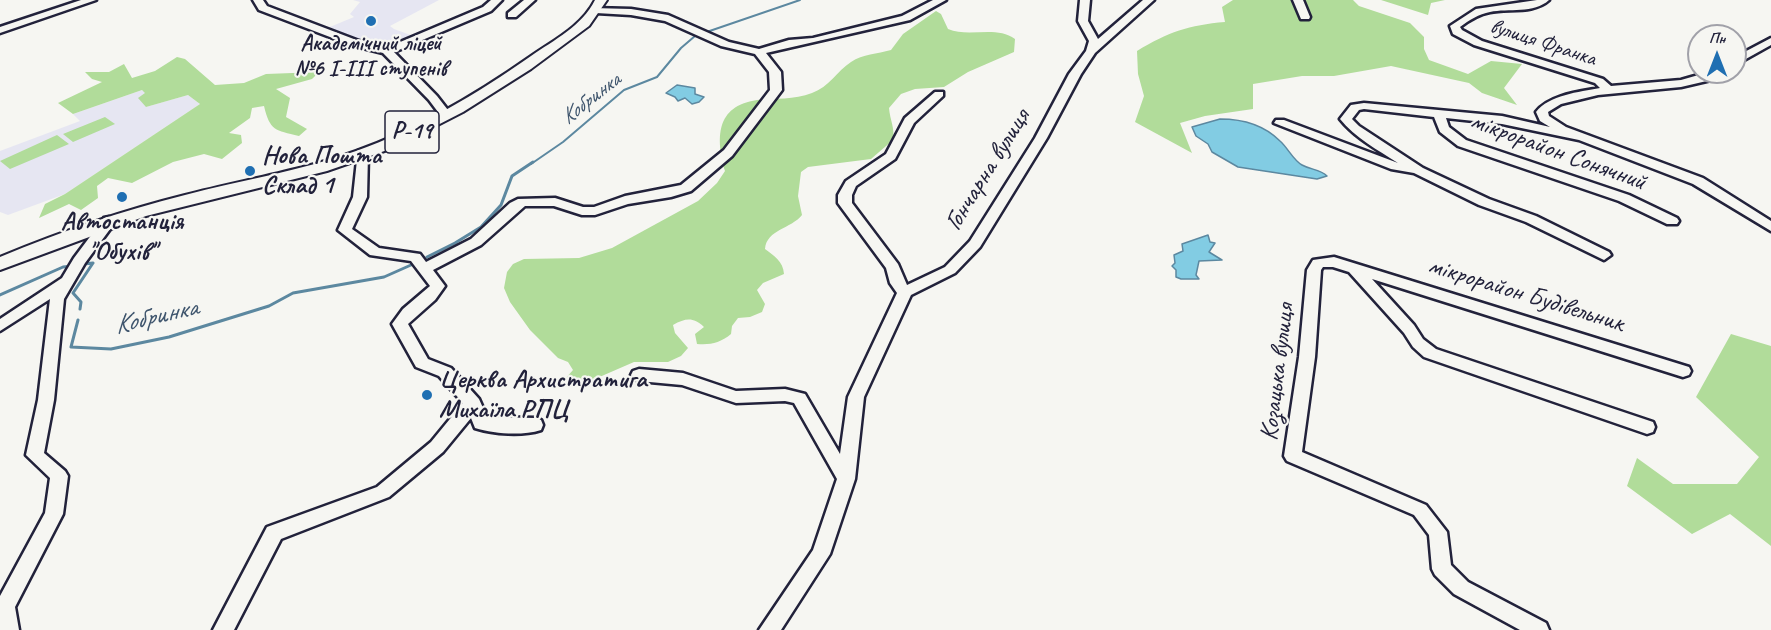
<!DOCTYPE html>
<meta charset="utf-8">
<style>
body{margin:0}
#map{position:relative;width:1771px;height:630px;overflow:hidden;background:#f6f6f2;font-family:Caveat,sans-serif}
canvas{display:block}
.north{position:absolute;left:1687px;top:24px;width:60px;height:60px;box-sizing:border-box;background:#f6f6f2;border:2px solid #a1a1a9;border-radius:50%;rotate:0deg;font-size:16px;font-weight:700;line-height:24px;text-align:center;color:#22223b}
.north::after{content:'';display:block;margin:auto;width:21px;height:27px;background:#1f6fb2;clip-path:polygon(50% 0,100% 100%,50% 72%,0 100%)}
</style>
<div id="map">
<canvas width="1771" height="630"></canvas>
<div class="north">Пн</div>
</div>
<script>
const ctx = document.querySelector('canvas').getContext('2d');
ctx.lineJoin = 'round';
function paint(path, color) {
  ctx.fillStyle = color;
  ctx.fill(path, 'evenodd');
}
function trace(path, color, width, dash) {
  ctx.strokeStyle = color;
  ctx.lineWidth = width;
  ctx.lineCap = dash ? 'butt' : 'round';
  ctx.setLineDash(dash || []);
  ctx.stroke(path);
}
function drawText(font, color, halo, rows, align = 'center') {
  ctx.font = font + ' Caveat,sans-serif';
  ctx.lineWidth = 4.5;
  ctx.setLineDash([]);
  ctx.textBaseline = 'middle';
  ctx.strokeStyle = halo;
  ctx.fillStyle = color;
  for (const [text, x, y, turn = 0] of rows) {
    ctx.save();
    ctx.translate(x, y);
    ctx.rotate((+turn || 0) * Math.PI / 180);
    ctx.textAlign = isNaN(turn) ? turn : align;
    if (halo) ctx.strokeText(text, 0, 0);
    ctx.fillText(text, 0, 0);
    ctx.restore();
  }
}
paint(new Path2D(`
 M353,0H439L390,26L394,29L416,37L381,48L325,29L354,17L350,14L360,2Z
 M142,90L146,93V107L188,95L200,104L65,194L8,215L0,212V151L80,121L73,114Z`), '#e6e6f2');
paint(new Path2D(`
 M1233,0H1353L1359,6L1410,23L1424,37V49L1429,60L1468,74L1491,61L1522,64L1504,88L1517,105L1482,93L1469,83L1391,66L1334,76H1302L1253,84V109L1205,116L1180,123L1192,153L1135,122L1144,96L1138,74L1137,51C1168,32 1189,25 1225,22L1222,7Z
 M1381,0H1445L1431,3L1428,15Z
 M936,11L941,14L948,29C969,38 996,25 1015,39L1014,52L968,72L944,87L915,89L901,94L889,108C890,120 895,128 893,140L871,159L808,167L801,172L798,196L802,215C791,229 767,229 765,249C774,256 783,261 784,274L763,283L757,290L765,304L762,312L750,317L738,318L732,326L731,334C720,343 711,345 697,344L695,334L704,327C693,317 686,318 673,325L675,333L688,348L681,356L668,362H634L588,382L557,388L573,370L568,362L558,358L530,330L510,302L504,288L507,272L513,264L524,259L579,258L612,248L698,201L717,183L725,171C716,139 715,106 757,100C775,98 794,100 812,93C829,87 837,71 851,62C863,54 877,54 891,50L903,34Z
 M177,57L185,59L215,85L244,83L266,74L319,72L312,79L276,89L290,98L286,117L307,129L299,136C275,130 270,131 264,106L252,108L250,118L229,133L241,135L242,143L222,159L204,154L173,162L132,183L108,178L97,186L98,198L81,210L69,204L39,218L45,204L65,194L200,104L188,95L146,107L138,98L145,93L142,90L73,114L58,103L102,82L92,79L85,72H109L124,64L132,78L155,71Z
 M105,117L115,124L73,142L63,134Z
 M57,135L69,144L10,169L0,161Z
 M1731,334L1771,346V546L1730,514L1692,534L1627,486L1637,458L1673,484H1737L1759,457L1696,397Z`), '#b1dc9a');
const water = new Path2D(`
 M677,85L695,88V94L704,97L699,102L692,104L685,98L678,101L675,97L666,93Z
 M1220,119C1242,119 1264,125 1280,141C1288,148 1293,160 1302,165C1311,170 1320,169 1327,176L1317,179L1238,167L1212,152L1208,144L1196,136L1192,127Z
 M1208,235L1210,242L1215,243L1209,252L1222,260L1199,261L1196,275L1199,279H1181L1176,277V270L1172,266L1175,263L1174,255L1183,251L1182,244Z`);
paint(water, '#82cce3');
trace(water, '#5c88a0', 1.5);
trace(new Path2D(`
 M531,164L563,142L624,90L657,77L681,48L695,36L800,0`), '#5c88a0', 2);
trace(new Path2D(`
 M427,257L455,243L481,227L501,205L512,176L533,162
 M0,295L63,267L73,266
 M80,309L81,302L73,293L93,263L83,264
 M78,320L71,347L111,349L169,337L269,306L293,293L384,277L411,265`), '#5c88a0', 3);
const minor = new Path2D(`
 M81,0H96L0,33V27Z
 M253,0H263L267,6L359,41L386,48L483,7L491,0H502L491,11L394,52L437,96L451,114L445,118L441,116L429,100L383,53L351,45L259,10Z
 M524,0H535L516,17H508V13Z
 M933,0H946L910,20L766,53L781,72L782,90L732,156L691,191L671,197L628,204L595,215H582L554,206H525L481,245L433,270L445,286L435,300L408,324L428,359L451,368L479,399L487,417L535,418L541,420L543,425L541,430C522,436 494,434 475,428L471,418L443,452L389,497L281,539L234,630H213L267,527L377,487L431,442L463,403L439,376L416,367L392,324L403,309L430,286L411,261L370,255L338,230L353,197L358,151L362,150L368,154L367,197L352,229L379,248L420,254L426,262L471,239L510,203L518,199L555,198L583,207H594L625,196L681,185L724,150L770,90L769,72L755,54L721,46L665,21L631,15L596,13L592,12V8L631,9L668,15L729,42L759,49L789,40L813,38L902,16Z
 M1080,0H1090L1088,21L1098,39L1143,0H1154L1095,53L1081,74L1047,138L980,247L955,273L911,295L864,397L855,479L830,554L781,630H759L813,550L837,479L794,403L785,401L736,403L682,385L639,381L633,379L631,375L633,371L639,369L683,373L736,391L785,389L805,394L840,454L848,397L897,293L890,283L886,268L838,203V195L846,181L886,154L905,118L935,92H943V96L914,123L895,159L856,186L852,195V203L898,264L907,285L945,267L970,241L1035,138L1069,74L1086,51L1089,41L1078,21Z
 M1293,0H1303L1310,17L1309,19H1301Z
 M1537,0H1549C1534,14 1508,8 1490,12C1479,14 1469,20 1460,27L1462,30L1482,41L1603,79L1611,86L1681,80L1709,72H1724L1711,80L1681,87L1598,95L1561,104L1548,112L1549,116L1566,127L1703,178L1771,221V231L1693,184L1579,140L1502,124L1446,118L1449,127L1466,140L1629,195L1677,218L1679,221L1677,224H1667L1619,201L1458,146L1440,132L1434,117L1364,109L1359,110L1352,119L1359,126L1423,168L1489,199L1536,216L1609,252L1611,255L1604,260L1526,222L1479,205L1414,173L1391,169L1274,123L1276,120H1284L1398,163C1378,150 1355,138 1340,119L1351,105L1364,103L1502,116L1550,127L1540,121L1536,112C1549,95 1579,92 1600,88L1595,83L1474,45L1453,34L1450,26L1476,9Z
 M1771,38V45L1735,65V57Z
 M109,217L116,221L85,263L64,299L54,400L44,453L65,471L68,476L63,514L15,607L19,630H0V596L45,513L50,478L26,455L38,400L50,299L0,331V319L62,278L74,258L104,218Z
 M1334,257L1689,367L1691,371L1689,375L1683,377L1372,279L1414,325L1423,339L1436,349L1653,422L1655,427L1653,432L1647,434L1424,357L1413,347L1404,333L1349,272L1333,267H1323L1321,270L1315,357L1302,452L1426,505L1447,532L1451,565L1468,582L1546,623L1549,630H1520L1454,594L1435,575L1432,569L1429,535L1414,515L1287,461L1284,456L1299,357L1307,270L1313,260Z`);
const major = new Path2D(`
 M595,0H607L589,26L531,69L463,112L393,148L327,171L146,216L0,270V257C60,232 121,211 185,195C242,180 300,171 356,151C418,129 477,94 531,56C554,40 582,26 595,0Z`);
trace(minor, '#22223b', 5);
trace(major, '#22223b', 4);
paint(minor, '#f6f6f2');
paint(major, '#f6f6f2');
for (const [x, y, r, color] of [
 [371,21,6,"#1f6fb2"],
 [250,171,6,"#1f6fb2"],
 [122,197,6,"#1f6fb2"],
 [427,395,6,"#1f6fb2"]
]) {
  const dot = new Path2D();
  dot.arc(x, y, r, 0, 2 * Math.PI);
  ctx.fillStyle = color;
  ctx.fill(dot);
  trace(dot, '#f6f6f2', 2);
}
drawText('22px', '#22223b', '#f6f6f2', [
 ["вулиця Франка",1543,43,18]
]);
drawText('bold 22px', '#22223b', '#f6f6f2', [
 ["Академічний ліцей",371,44],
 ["№6 І-ІІІ ступенів",371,69]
]);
drawText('italic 22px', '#3f556d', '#f6f6f2', [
 ["Кобринка",591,99,-38]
]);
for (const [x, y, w] of [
 [412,132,54]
]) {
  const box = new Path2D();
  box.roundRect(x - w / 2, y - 21, w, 42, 4.5);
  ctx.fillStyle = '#f6f6f2';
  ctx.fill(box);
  trace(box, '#22223b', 1.5);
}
drawText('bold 24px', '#22223b', null, [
 ["Р-19",412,132]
]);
drawText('26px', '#22223b', '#f6f6f2', [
 ["мікрорайон Сонячний",1558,152,20],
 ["Гончарна вулиця",988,170,-58],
 ["мікрорайон Будівельник",1526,295,17],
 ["Козацька вулиця",1278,372,-83]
]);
drawText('bold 26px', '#22223b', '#f6f6f2', [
 ["Нова Пошта",262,156],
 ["Склад 1",262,186],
 ["Автостанція",122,222,"center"],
 ["\"Обухів\"",122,252,"center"],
 ["Церква Архистратига",439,380],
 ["Михаїла РПЦ",439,410]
], 'left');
drawText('italic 27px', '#3f556d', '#f6f6f2', [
 ["Кобринка",156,317,-13]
]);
</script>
